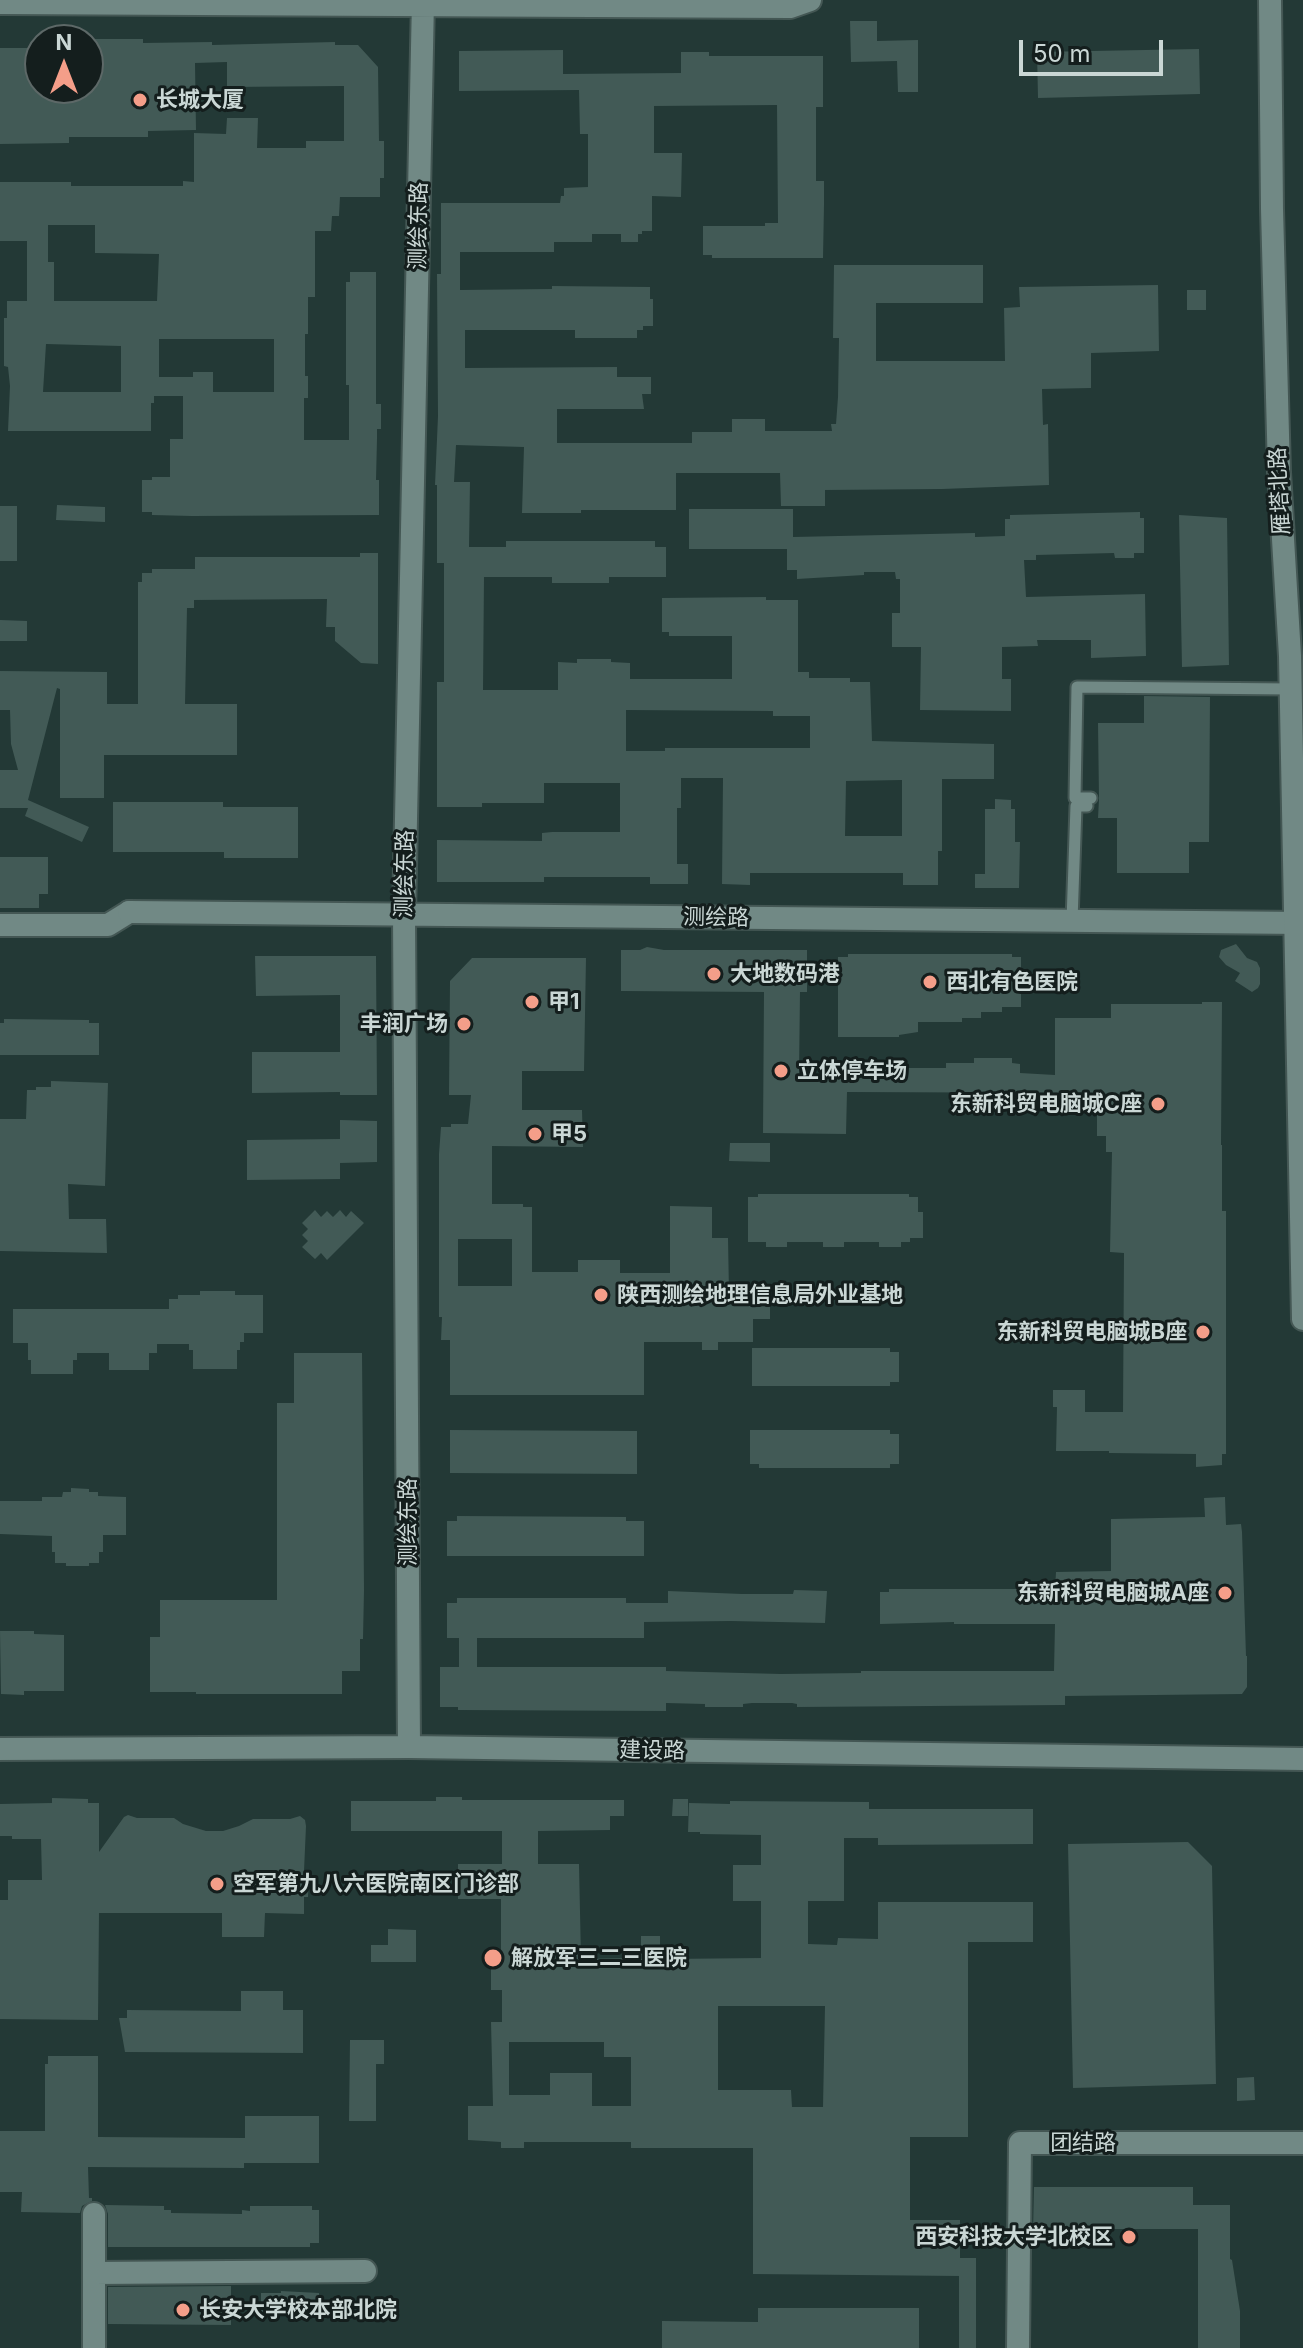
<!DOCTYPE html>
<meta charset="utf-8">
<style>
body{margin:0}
#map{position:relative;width:1303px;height:2348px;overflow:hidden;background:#233936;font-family:Inter,sans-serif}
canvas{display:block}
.north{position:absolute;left:24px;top:24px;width:80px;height:80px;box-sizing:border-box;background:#141e1d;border:2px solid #5d6867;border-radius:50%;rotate:0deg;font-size:22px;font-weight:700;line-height:32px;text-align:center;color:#cad7d5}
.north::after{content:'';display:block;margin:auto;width:28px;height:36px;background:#f49e89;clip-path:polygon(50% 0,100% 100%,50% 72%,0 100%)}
.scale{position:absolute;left:1019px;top:40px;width:144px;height:36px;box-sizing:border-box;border:4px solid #cad7d5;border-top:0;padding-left:10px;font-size:24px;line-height:28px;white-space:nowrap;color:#cad7d5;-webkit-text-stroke:6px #141e1d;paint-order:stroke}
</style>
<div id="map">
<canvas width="1303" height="2348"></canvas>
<div class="north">N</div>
<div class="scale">50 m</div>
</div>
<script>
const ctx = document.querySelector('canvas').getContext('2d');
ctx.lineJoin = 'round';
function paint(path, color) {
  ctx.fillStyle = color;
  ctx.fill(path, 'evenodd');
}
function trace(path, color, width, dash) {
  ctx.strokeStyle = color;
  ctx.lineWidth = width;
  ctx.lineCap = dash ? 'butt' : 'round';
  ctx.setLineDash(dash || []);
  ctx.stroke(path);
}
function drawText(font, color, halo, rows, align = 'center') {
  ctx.font = font + ' Inter,"Noto Sans SC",sans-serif';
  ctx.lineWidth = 6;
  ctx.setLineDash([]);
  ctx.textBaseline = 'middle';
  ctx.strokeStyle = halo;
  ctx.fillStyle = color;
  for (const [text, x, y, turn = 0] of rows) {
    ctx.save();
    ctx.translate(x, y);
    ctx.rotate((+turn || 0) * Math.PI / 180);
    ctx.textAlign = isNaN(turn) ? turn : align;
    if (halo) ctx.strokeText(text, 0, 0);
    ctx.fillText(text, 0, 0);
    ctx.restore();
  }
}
paint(new Path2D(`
 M850,21H877V41L918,40V92H898L897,61L851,62Z
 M95,39H143V43L212,42V45L335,42V45H358L378,67L379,141H384V178H380V197H340L339,216H332L331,231H315V297H308V334H305V376H308V398H304V440H349V385H346V282H350V272H376V404H381V429H377V439L376,480H379V515L192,516L152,515V512H142V480H152V477H170V439H183V396H154V403H151V431H8L10,386L8,367L4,366V318H7V301H27V241H0V182H71V186H183V181L194,182V133L226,134L227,118H258L257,148H306V141H344V86L227,87V62L195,63L196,130L148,131V137H69V143L0,144V48H40V88H88V48H93ZM48,225H95V253L159,254L157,301H54V262H48ZM159,339H274V392H213V372H193V377H159ZM46,344L121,346V392H43Z
 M1199,49L1200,94L1038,98L1037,52Z
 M563,50V74L681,73V52H709V56H823V107H816V181H824V205L823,258H712V255H703V226H765V223H778L777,105L654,106V153H682L681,197L652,196V231H642V234H638V242H621V234H592V242H554V252H460V290L552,289V286L650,287V299H653V326H643V330H637V338H575V330H465V368L617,367V377H651V394H642L644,409H557V443H692V432H732V419H765V431H832L831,424H836L838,397L839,338H833L834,265H983V303H876V361H1005L1004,308L1020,307L1019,287L1158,285L1159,351L1091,353V388L1042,389L1043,425L1048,424L1049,485L942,489L825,490V506H781L780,473H676V510H581V513H522L524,447L456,445L454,482H470L469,547H506V541H655V547H666V577H609V583H552V577H484L483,690H558V662L577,663V659H611V662L630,663V679H732V636H669V632H662V598L766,597V600H798V672H809V678H850V682H870L872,741L994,744V779H942V851H938V885H903V873H750V885L722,884L723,778H681V808H677V864H688V884H650V877H544V882H437V840L542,841V833L552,832H620V783H544V803H482V807H437V682H444V563H437V485H435L438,416L437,274H441V203H560L561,196H564V188L588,187V134H580L579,90L459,91V51ZM626,710L773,711V716H810V748H665V751H626ZM902,780V836H845L846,781Z
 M1187,290H1206V310H1187Z
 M57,505L105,507V522L56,520Z
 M0,506H17V561H0Z
 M689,509H793V537L975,533V537L1005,536V519H1010V515L1140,512V518H1144V553H1134V558H1115L1114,553L1036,555V560H1024L1026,597L1145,594L1146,656L1091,658V640H1037L1038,646L1002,647V679H1011V711L920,710L921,647H892V613H900V579H896L895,572H864V575L797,579V570H787V549H689Z
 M1179,515L1227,518L1229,665L1182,667Z
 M360,553H378V664L361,663L335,641V627H326L327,599L194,600V608H187L185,704H237V755H104V798H60V689L57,688L28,800L89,827L82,842L25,816L28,808H0V770H18L11,744L10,710H0V671L107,672V704H138V582H142V573H152V569H195V557H360Z
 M0,620L27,621V641H0Z
 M1144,696L1210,697L1209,842H1189V873H1117V818H1098L1099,799L1098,723H1144Z
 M995,799L1011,800V809H1015V842H1020L1019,888H975V874H985V809H995Z
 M113,802H223V807H298V858H224V852H113Z
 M0,857H48V894H39V908H0Z
 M1236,944L1247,958L1257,962L1260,968V984L1258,988L1252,992L1235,981L1240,973L1226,965L1219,957L1221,950Z
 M647,947L664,950H807V992H800L799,1075L847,1076V1072H855V1069L866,1068H946V1063H974V1058H1012V1063L1020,1064V1073L1055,1075V1018H1111V1004H1202V1002H1222L1221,1145H1222V1211H1226V1454H1222V1465L1196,1467V1454L1109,1453V1451H1056L1057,1407H1053V1390H1085V1412H1123L1124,1253L1110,1252L1112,1152H1106V1136H1097V1115H1095V1093L847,1092L846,1134L763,1133L764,992L621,991V950H640Z
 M848,954H1012V957H1021V1007H1002V1012H981V1018H962V1022H918V1032L899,1035V1037H838V957H848Z
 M255,956H376L377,1095H340V1092L252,1093V1052H340V995L256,996Z
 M472,958H586L584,1071H522V1110H582L583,1147L492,1146V1204H523V1207H532V1272H578V1260H620V1273H670V1206L712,1207V1238H728L729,1293H754V1303H770V1319H753V1342H718V1350H702V1342H644V1395H450V1340H441L442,1317H439V1154L441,1127H451V1124H468L471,1095H449L450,981ZM458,1239H512V1286H458Z
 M4,1019L89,1020V1023H99V1055H0V1023H4Z
 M51,1081L108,1083L105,1186L68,1184L69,1219H106L107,1253L0,1251V1119H26L27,1090H36V1087H51Z
 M340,1120L377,1121V1162L340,1163V1179L247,1180V1140L340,1139Z
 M730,1143H770V1162L729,1161Z
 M758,1194H909V1197H918V1212H923V1238H910V1242H901V1247H879V1242H844V1247H823V1242H787V1247H766V1242H748V1197H758Z
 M315,1210L321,1217L327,1211L333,1217L340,1210L346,1217L351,1211L364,1223L327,1260L321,1253L315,1259L302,1247L308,1241L302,1235L308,1229L302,1223Z
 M200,1291H235V1295H263V1333H244V1342H240V1350H237V1369H193V1350H189V1344H157V1353H149V1370H109V1353H77V1360H73V1374H31V1360H28V1343H13V1309H169V1299H178V1295H200Z
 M752,1348H890V1352H899V1382H890V1386H752Z
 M294,1353H362L364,1590L363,1639H360V1671H342V1694H196V1692H150V1637H160V1600H277V1403H294Z
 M450,1430L637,1431V1474L450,1473Z
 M750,1430H890V1434H899V1464H890V1468H759V1464H750Z
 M71,1488L89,1489V1492H98V1496L126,1497V1535H103V1552H99V1563H89V1566H66V1563H55V1552H52V1536L0,1534V1501H42V1497H62L63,1492H71Z
 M1225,1497L1226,1525L1241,1524L1242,1532L1246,1656H1247V1687L1242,1694L1065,1696V1705L797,1707V1704L792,1703H752L743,1704V1707H705V1704L666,1703V1711L458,1710V1707H440V1667H459V1638H447V1603H457V1598H626V1603H668V1591L742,1594H793L794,1590L827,1591L825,1623L731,1621L644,1622V1638H477V1667H666V1671L781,1674L861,1673V1671H1054L1055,1624H954V1622L880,1624V1592H889V1589H1055L1056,1572L1111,1571V1519L1205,1517L1204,1498Z
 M457,1516L626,1517V1521H644V1556H447V1521H457Z
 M0,1631H34V1634L64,1635V1691H24V1695L1,1694Z
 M436,1797H462V1800H624V1816H610V1830L538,1831V1864H579L581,1959L631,1958V1952H641V1936H660V1952H667V1959L761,1958V1901H733V1865H761V1835L700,1834V1832H688L689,1803L730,1804V1801L869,1802V1809H1033V1844L878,1845V1838H844V1901H808V1944L837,1945L838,1938L878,1939V1902H1033V1942H968V2137H910V2220H960V2258H976V2348H959V2276L753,2274V2148H631V2142H524V2148H501V2142L468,2140V2106H493L491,2022H502V1990H491V1958H501V1899H458V1864H502V1831H351V1801H436ZM718,2006H825L823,2107H792L791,2090H718ZM509,2042H604V2057H631V2106H592V2073H550V2095H509Z
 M52,1798L88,1799V1803H99V1852L124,1817L128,1815L137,1818H174L183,1824L206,1831H223L239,1826L253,1819H290L300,1816L305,1820L306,1826L304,1871H309L308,1897H304V1914L265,1913L264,1937H222V1913H99L98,2020L0,2019V1900H8V1880H42L41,1839H12V1836H0V1804L52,1803Z
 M673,1799H688V1816H672Z
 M1188,1842L1212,1866L1216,2084L1073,2088L1068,1844Z
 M388,1929L416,1930V1962H371V1945H388Z
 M241,1991H283V2010H303V2053L125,2052L119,2018H127V2010L241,2011Z
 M350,2040H384V2064H376V2121H349Z
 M48,2056H98V2137L245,2138V2116H319V2163H244V2168L88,2167L89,2198H92V2201L82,2206L80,2213L21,2212L22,2192H0V2131H45V2064H48Z
 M1254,2077L1255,2100L1237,2101V2078Z
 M1034,2187H1193V2205H1230V2259L1232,2260L1240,2311V2348H1198V2229H1057V2231H1033Z
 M105,2205L164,2206V2210H171V2213L242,2214V2210L250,2211V2206H312V2210H319V2243H310V2247H108V2214Z
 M231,2286V2325L108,2324V2287Z
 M281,2291L319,2293V2313H261V2293H281Z
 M758,2308H919V2348H662V2321L758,2322Z`), '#425a56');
const service = new Path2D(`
 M1091,798H1075L1077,687L1290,689
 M1072,921L1076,806H1087`);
const minor = new Path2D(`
 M0,925H108L129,912
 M94,2214V2348
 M94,2273L365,2271
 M1018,2348L1020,2143H1303`);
const tertiary = new Path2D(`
 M0,3L790,7L810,0
 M129,912L1303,923
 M409,1747L404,915L423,0
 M0,1749L409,1747L1303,1759`);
const secondary = new Path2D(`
 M1270,0L1272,209L1279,472L1290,656L1303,1319`);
trace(service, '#445754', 15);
trace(minor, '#445754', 26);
trace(tertiary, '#445754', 26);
trace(secondary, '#445754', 26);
trace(service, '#718985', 11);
trace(minor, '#718985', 22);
trace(tertiary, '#718985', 22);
trace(secondary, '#718985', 22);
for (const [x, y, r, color] of [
 [140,100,8,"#f49e89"],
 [714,974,8,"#f49e89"],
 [930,982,8,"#f49e89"],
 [532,1002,8,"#f49e89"],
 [464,1024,8,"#f49e89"],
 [781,1071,8,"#f49e89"],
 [1158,1104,8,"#f49e89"],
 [535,1134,8,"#f49e89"],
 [601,1295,8,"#f49e89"],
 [1203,1332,8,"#f49e89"],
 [1225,1593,8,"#f49e89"],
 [217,1884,8,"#f49e89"],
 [493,1958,10,"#f49e89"],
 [1129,2237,8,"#f49e89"],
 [183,2310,8,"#f49e89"]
]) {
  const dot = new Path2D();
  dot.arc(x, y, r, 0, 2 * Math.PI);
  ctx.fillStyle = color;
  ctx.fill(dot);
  trace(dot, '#141e1d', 3);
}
drawText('bold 22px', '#cad7d5', '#141e1d', [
 ["长城大厦",156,100],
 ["大地数码港",730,974],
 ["西北有色医院",946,982],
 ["甲1",548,1002],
 ["丰润广场",448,1024,"right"],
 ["立体停车场",797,1071],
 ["东新科贸电脑城C座",1142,1104,"right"],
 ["甲5",551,1134],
 ["陕西测绘地理信息局外业基地",617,1295],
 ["东新科贸电脑城B座",1187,1332,"right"],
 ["东新科贸电脑城A座",1209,1593,"right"],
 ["空军第九八六医院南区门诊部",233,1884],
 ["解放军三二三医院",511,1958],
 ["西安科技大学北校区",1113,2237,"right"],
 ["长安大学校本部北院",199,2310]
], 'left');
drawText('22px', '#cad7d5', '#141e1d', [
 ["测绘东路",419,226,-89],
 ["雁塔北路",1280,491,-93],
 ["测绘东路",405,874,-89],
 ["测绘路",716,918,1],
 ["测绘东路",408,1522,-90],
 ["建设路",652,1751,1],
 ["团结路",1083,2143]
]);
</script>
